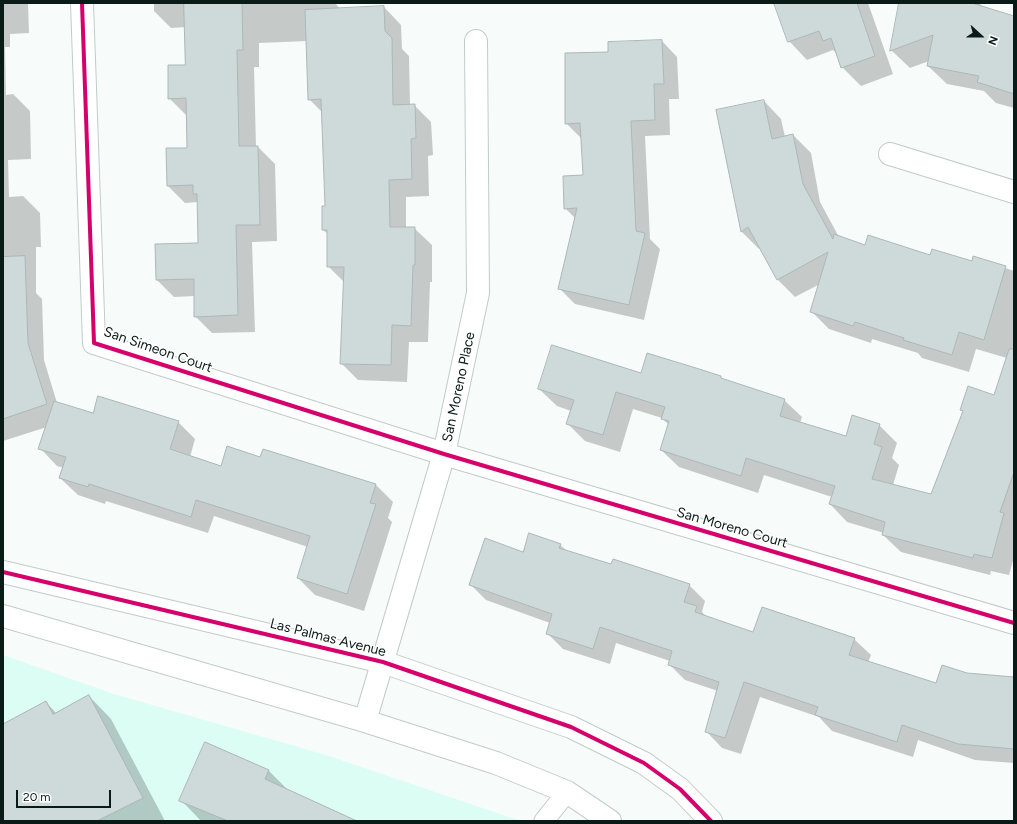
<!DOCTYPE html>
<style>
body{margin:0}
#map{position:relative;width:1017px;height:824px;overflow:hidden;background:#f7fcfb;font-family:Figtree,sans-serif}
canvas{display:block}
.frame{position:absolute;inset:0;border:4px solid #091b17;pointer-events:none}
.north{position:absolute;left:961px;top:16px;width:40px;height:40px;-webkit-text-stroke:3px #fff;paint-order:stroke;rotate:111deg;font-size:11px;font-weight:700;line-height:16px;text-align:center;color:#091b17}
.north::after{content:'';display:block;margin:auto;width:14px;height:18px;background:#091b17;clip-path:polygon(50% 0,100% 100%,50% 72%,0 100%)}
.scale{position:absolute;left:16px;top:790px;width:95px;height:18px;box-sizing:border-box;border:2px solid #091b17;border-top:0;padding-left:5px;font-size:12px;line-height:14px;white-space:nowrap;color:#091b17;-webkit-text-stroke:3px #fff;paint-order:stroke}
</style>
<div id="map">
<canvas width="1017" height="824"></canvas>
<div class="frame"></div>
<div class="north">N</div>
<div class="scale">20 m</div>
</div>
<script>
const ctx = document.querySelector('canvas').getContext('2d');
ctx.lineJoin = 'round';
function paint(path, color) {
  ctx.fillStyle = color;
  ctx.fill(path, 'evenodd');
}
function trace(path, color, width, dash) {
  ctx.strokeStyle = color;
  ctx.lineWidth = width;
  ctx.lineCap = dash ? 'butt' : 'round';
  ctx.setLineDash(dash || []);
  ctx.stroke(path);
}
function drawText(font, color, halo, rows, align = 'center') {
  ctx.font = font + ' Figtree,sans-serif';
  ctx.lineWidth = 3;
  ctx.setLineDash([]);
  ctx.textBaseline = 'middle';
  ctx.strokeStyle = halo;
  ctx.fillStyle = color;
  for (const [text, x, y, turn = 0] of rows) {
    ctx.save();
    ctx.translate(x, y);
    ctx.rotate((+turn || 0) * Math.PI / 180);
    ctx.textAlign = isNaN(turn) ? turn : align;
    if (halo) ctx.strokeText(text, 0, 0);
    ctx.fillText(text, 0, 0);
    ctx.restore();
  }
}
paint(new Path2D(`
 M3,655L114,694L326,755L521,821H3Z`), '#dcfdf4');
paint(new Path2D(`
 M3,3H28L29,33L10,34V47H5L6,95L13,94L30,111L31,159L8,160L9,197L23,196L40,213L41,247H36V293L42,299L44,360L57,403L93,415L178,422L195,439L190,457L222,467L261,458L376,485L393,502L388,518L392,522L364,611L315,595L298,578L308,547L214,516L208,533L106,501L105,504L78,495L60,478L64,468L57,466L40,448L47,427L3,441Z
 M154,3H335L341,10L384,7L401,25L402,49L409,56L410,105H414L431,122L433,155L428,156L429,196L406,197V228H414L432,245V282H430L428,342H409L407,382L358,380L341,363L344,282L328,266V234L323,230L326,207L322,112L309,99L307,41L259,43V67H254L256,147H258L275,164L277,241L252,242L255,332L212,333L195,316V296L174,297L157,280L199,244L198,202L185,203L168,186L188,149L186,115L169,98L186,66V27L171,28L154,11Z
 M775,3H868L893,74L861,86L842,67L838,55L833,50L807,60L789,41Z
 M900,3H979L983,7L1014,17V108L996,103L984,91L947,84L928,66L929,61L910,68L891,50Z
 M662,41L677,57L679,99H669L670,135L645,136L650,239L660,249L644,320L575,304L560,289L576,219L565,208L584,176L581,138L566,123L609,52Z
 M764,101L781,119L785,137L793,135L811,153L820,202L839,237L866,246L931,256L973,262L974,257L1014,271V557L1009,575L991,571L990,575L901,552L883,535L884,533L847,522L830,504L832,497L764,475L758,493L679,467L661,450L669,425L662,418L633,409L620,452L585,441L567,423L571,411L557,406L539,389L642,374L721,377L724,381L784,400L802,417L800,423L847,438L879,425L897,443L892,458L899,465L893,485L931,495L963,412L961,410L994,397L1007,358L976,349L969,372L922,358L918,353L872,339L871,343L829,329L811,311L820,284L795,297L778,280L760,248L759,249L741,231Z
 M560,545L567,551L612,565L689,585L705,601L702,612L708,618L753,633L854,639L871,655L868,663L937,685L967,674L1014,678V763L975,760L918,740L913,757L832,731L819,717L760,697L741,754L722,748L706,731L718,691L685,680L669,664L670,661L616,643L610,664L563,649L547,633L550,623L486,600L470,584L524,553Z
 M89,696L111,719L165,821H3V725L46,702L56,713Z
 M268,770L289,791L354,821H201L181,800Z`), '#0003');
const building = new Path2D(`
 M184,3H242L243,50H237L239,146H258L260,225H236L238,315L194,317V279L156,280L155,244L198,243L197,194H193V185L167,186L166,148H187L186,98L168,99V65H185Z
 M774,3H857L875,56L841,68L831,38L823,41L819,31L788,42Z
 M899,3H972L1014,16V94L977,82L979,76L927,66L933,35L890,51Z
 M384,6L385,31L392,38L393,105L415,104L416,138L411,139L412,179L389,180L390,227H415V265H413L411,326L392,325L391,365L340,364L344,267H327V230H322V206H325L321,99L308,100L305,10Z
 M662,40L664,84H654L655,120L631,121L636,231L645,233L629,305L558,289L577,208L564,209L563,176L583,175L580,123L565,124V53L608,52V42Z
 M764,100L772,139L793,134L803,184L833,239L834,234L865,245L868,235L930,255L932,249L972,261L973,256L1006,266L984,340L959,332L952,355L903,340L904,338L855,322L853,326L810,312L828,252L777,280L748,227L741,232L716,110Z
 M25,256L28,343L47,404L3,419V257Z
 M552,345L641,373L647,353L696,368L721,376V378L785,399L780,416L846,436L852,415L880,424L874,444L882,447L872,479L931,494L963,411L960,410L968,386L994,395L1009,349H1014V472L1000,512L1004,513L992,558L974,554L973,558L882,535L885,522L829,504L835,486L796,474L746,458L741,476L660,450L669,421L661,419L665,407L616,392L603,435L566,424L574,400L538,389Z
 M98,396L179,421L170,449L221,466L227,446L260,457L263,449L376,484L370,503L376,504L347,594L297,578L310,536L196,500L191,517L89,484L88,487L59,478L66,457L38,449L54,401L93,413Z
 M529,533L561,544L559,548L611,564L613,559L690,584L684,602L697,606L695,612L753,632L762,607L855,638L849,655L936,683L942,665L967,673L1014,677V749L958,744L902,725L897,742L815,715L818,707L744,682L725,738L705,732L719,682L668,665L672,651L600,627L593,649L546,634L552,614L469,585L485,538L523,552Z
 M89,695L143,798L97,821H3V724L46,701L53,714Z
 M205,742L269,770L265,779L357,821H228L179,801Z`);
paint(building, '#ced9da');
trace(building, '#acb7b7', 1);
const lane = new Path2D(`
 M544,821L567,792`);
const street = new Path2D(`
 M82,3L94,343L444,454L1014,623
 M890,154L1014,192
 M3,572L383,662L571,727L644,763L680,789L711,821
 M3,616L365,721L496,763L567,792L610,821
 M365,721L444,454L478,293L476,41`);
trace(lane, '#c1ccca', 21);
trace(street, '#c1ccca', 24);
trace(lane, '#fefffe', 19);
trace(street, '#fefffe', 22);
trace(new Path2D(`
 M82,3L94,343L444,454L1014,623
 M3,572L383,662L571,727L644,763L680,789L711,821`), '#d6006c', 4);
drawText('14px', '#091b17', '#fff', [
 ["San Simeon Court",158,350,19],
 ["San Moreno Place",459,387,-78],
 ["San Moreno Court",732,528,16],
 ["Las Palmas Avenue",328,638,14]
]);
</script>
